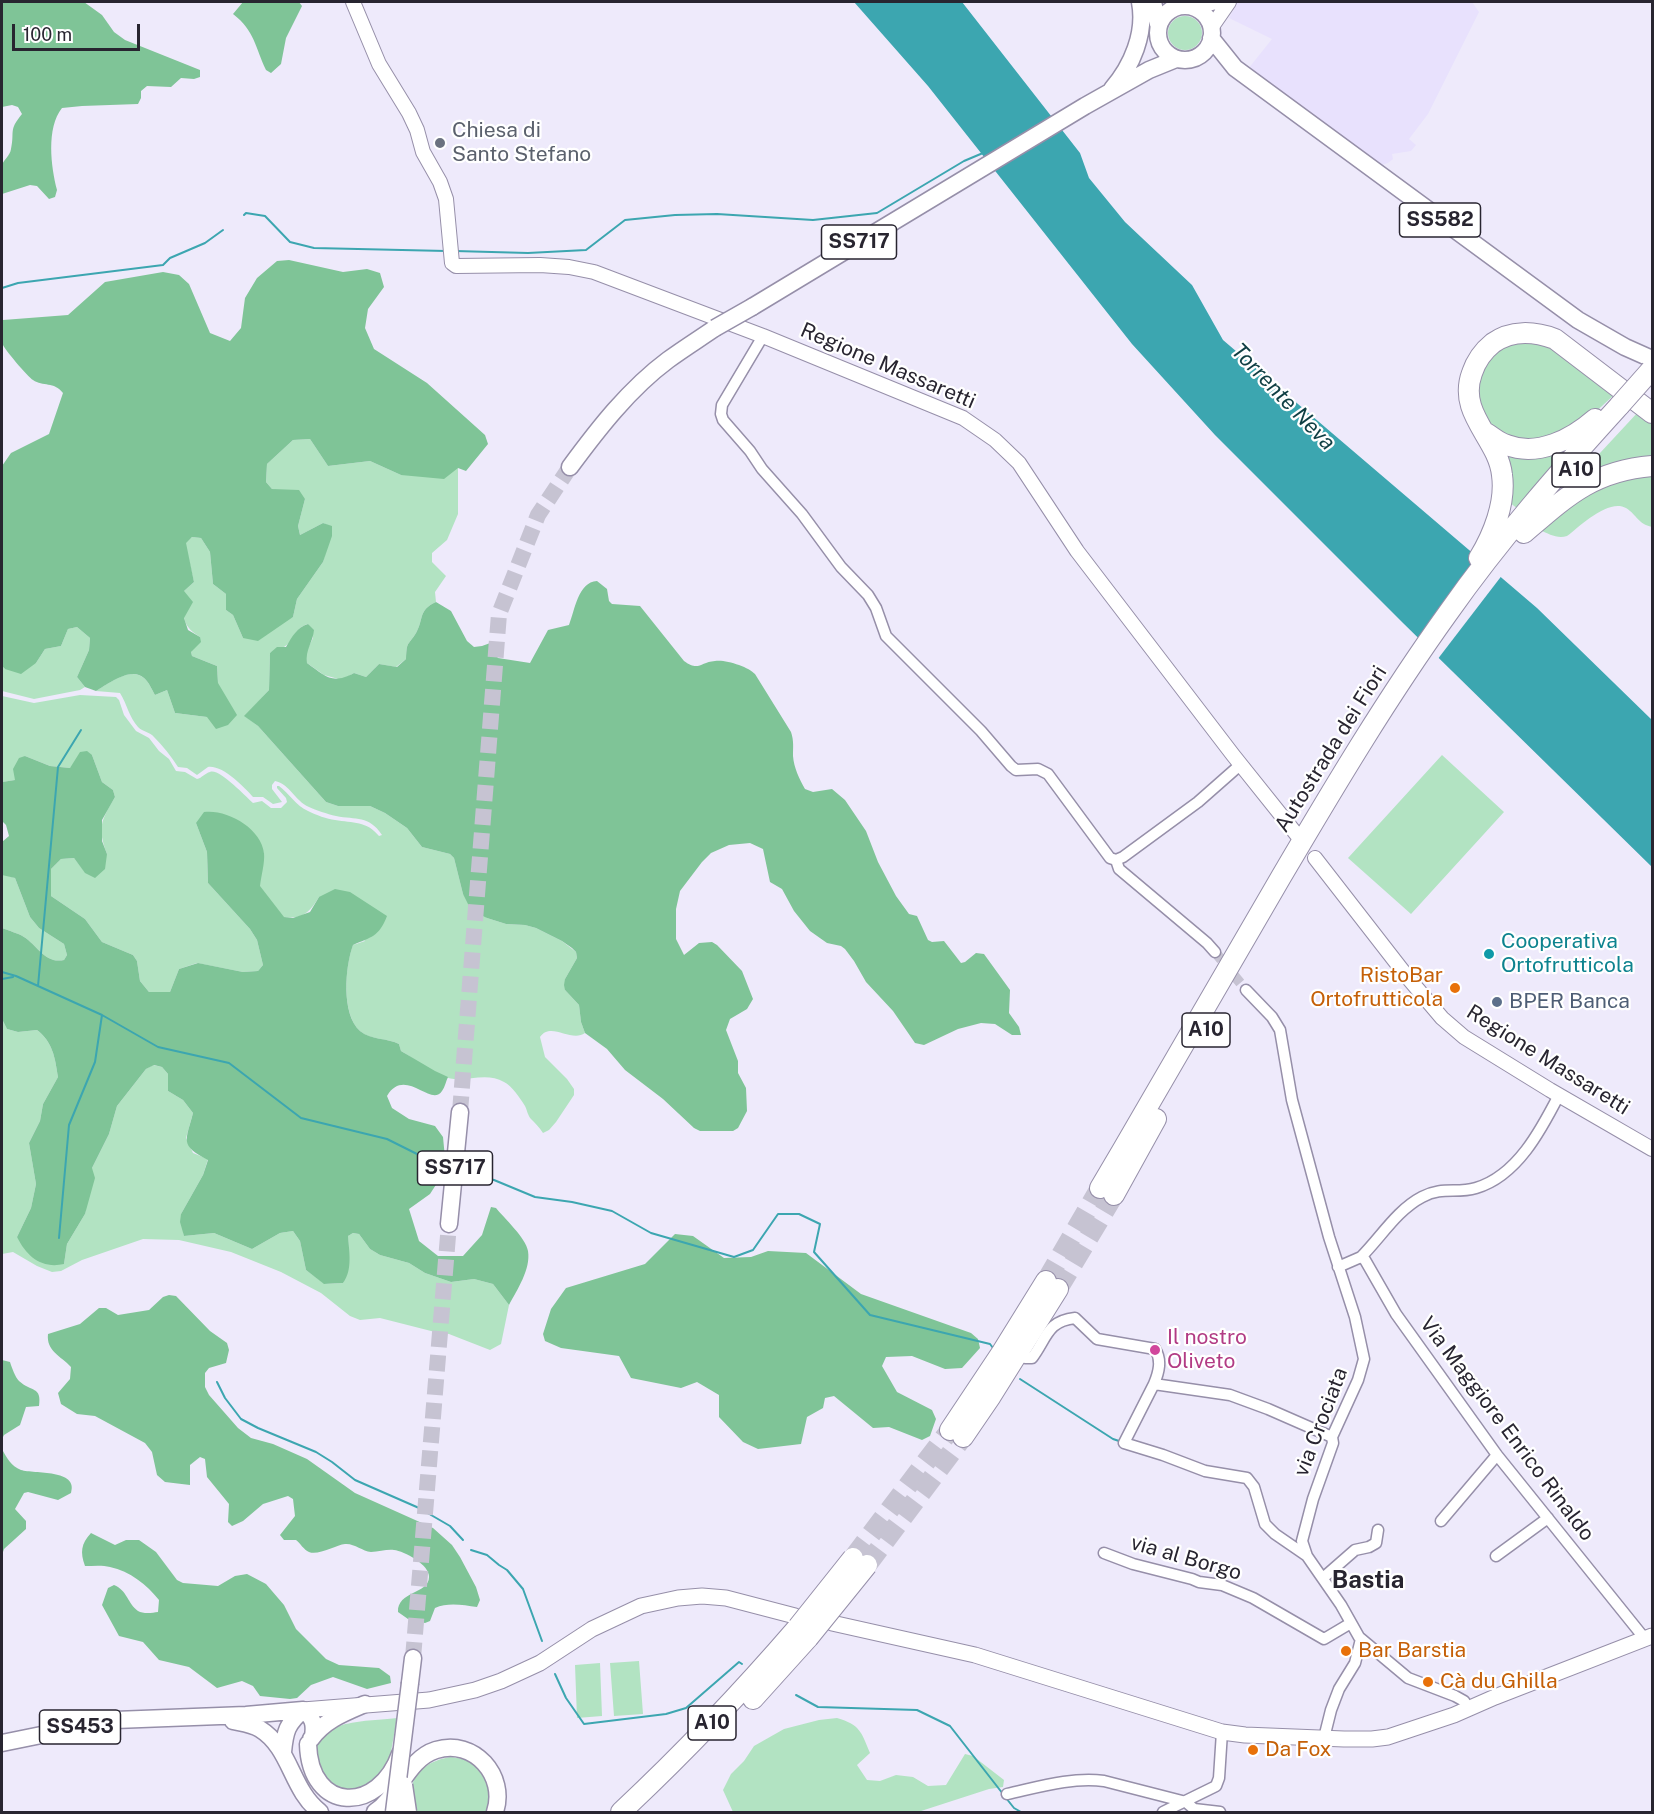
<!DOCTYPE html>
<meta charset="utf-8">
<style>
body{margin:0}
#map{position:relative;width:1654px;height:1814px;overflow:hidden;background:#eeeafb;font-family:"Public Sans",sans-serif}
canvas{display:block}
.frame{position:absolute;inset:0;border:3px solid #282530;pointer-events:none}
.scale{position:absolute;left:12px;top:24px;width:128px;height:27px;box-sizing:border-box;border:3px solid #282530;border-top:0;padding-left:8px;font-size:18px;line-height:21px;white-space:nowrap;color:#282530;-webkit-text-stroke:4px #fff;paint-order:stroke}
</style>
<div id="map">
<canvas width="1654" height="1814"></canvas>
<div class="frame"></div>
<div class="scale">100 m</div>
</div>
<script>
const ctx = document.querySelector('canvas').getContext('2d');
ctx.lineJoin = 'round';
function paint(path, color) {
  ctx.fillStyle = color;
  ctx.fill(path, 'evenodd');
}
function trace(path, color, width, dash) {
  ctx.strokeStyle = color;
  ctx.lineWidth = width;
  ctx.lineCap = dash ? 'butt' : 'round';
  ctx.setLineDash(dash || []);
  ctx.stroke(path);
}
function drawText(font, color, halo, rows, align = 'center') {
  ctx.font = font + ' "Public Sans",sans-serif';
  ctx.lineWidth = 4.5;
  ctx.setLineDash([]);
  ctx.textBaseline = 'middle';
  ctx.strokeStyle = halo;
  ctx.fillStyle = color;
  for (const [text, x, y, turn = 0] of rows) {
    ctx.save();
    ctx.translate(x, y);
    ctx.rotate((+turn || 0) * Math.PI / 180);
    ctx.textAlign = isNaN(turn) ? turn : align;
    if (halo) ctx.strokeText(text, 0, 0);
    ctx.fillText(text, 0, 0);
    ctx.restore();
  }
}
paint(new Path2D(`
 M1238,2H1472L1479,12L1428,114L1409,139L1416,145L1411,151L1392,154L1393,159L1388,163L1382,165L1377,164L1248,69L1272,39L1229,18Z`), '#e8e1fd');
paint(new Path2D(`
 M1168 33a17 17 0 1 1 34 0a17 17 0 1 1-34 0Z
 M1542,340L1616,393L1587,420L1532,444L1491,430L1474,398L1487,355L1504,343Z
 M1639,411L1652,421V461L1574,481Z
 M310,439L328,466L370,461L401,475L458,468V514L447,540L432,553V562L446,576L435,592L436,602C418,610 424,619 416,633C407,647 407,641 406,659L396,667L379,664L366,677L354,673L342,680L324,675L307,663L305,654L313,638L308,624C294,628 294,641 284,647C280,650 275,651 270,653L269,690L245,716L258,726L326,802L338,806H370L385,813L407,828L422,847L450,854L454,858L463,894L487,918L506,924L525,925L536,928L562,941L576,952L577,958L565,979V990L579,1005L581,1022L585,1033C571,1043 551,1021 540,1037L545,1057L567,1079L574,1089V1095L556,1122L549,1130L543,1133C539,1127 535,1123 531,1119C528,1116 527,1110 525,1106C520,1098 512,1086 504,1082C489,1073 471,1080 454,1079C435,1077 417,1060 401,1051L399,1044C387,1038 370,1040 360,1031C341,1014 345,966 353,945L365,941L319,897C310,912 302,920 283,917L259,886L264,852L196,823L207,852L208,883L250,929L257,940L263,965L258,971L243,972L197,963L179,969L170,992H149L140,981L137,961L133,955L102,942L85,919L51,896V869L61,859L74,858L85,872L107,854C97,827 101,821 115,797L113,790L102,782L92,755L70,768L50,766L25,756L15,780L2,782V696L34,703L80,695L116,697L119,700L124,715L136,731L149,738L159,751L169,759L176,771L185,772L197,779C202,778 205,773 210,772C219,768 245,796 253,803L262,801L271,808H281L287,802L286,798L277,788V786H279C289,793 296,806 308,811C316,815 327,819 335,820C353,823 367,821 379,836L382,835C369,815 356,820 336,816C327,814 316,810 309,807C295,801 290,784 275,781L272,785V789L282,802L273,804L263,797H253C244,787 223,765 208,767L197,775L187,768L178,767C171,756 163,746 154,737C150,732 143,732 138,727C129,717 127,704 120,693L96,691C108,684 130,666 144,678C149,682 152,690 155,695L167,690L175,713L207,717L218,683L217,666L192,656L191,652L200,637C179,624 184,614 184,591L194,582L185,543L192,537L201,538L210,552L213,584L226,594V610L233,615L243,638L293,617L297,599L323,562L332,527L323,523L300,535L298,526L305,499L272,489L266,482L267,464L293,440Z
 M1577,440L1518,509L1505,499L1500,448Z
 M1652,470V527C1638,524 1637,515 1626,508C1609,498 1580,526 1567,536C1557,539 1549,534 1540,530L1591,485Z
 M77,627L90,638L89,650L77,677L85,687L80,690L34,699L2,691V666L5,669L36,663L45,649L61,646L68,629Z
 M1442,755L1504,812L1411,914L1348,858Z
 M3,874L15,878L30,917L39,928L64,944L67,955L64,960C45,964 38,946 24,937C18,933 9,931 2,928Z
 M2,1019L7,1029L18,1032L37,1030C53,1042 55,1058 58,1077L43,1104L40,1121L29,1143L36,1184L31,1208L17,1237L64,1264L67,1244L85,1214L92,1168L109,1134L117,1106L146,1069L153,1065L162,1067L168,1074V1091L183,1100L193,1113L186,1138L193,1153L208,1159L203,1175L181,1214L184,1236L214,1233L252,1249L280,1233L293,1231L300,1241L306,1270L325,1284L343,1283L349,1264L348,1236L353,1233L359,1234L370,1249L380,1255L409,1263L425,1273L451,1282L474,1279L493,1284L509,1305L501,1344L490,1350L449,1334L435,1332L380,1318L360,1320L350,1316L321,1293L281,1272L231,1252L179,1240L143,1239L82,1260L61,1271L52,1272L37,1266L13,1252L2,1254Z
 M639,1661L643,1714L614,1716L610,1663Z
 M600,1663L602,1716L577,1718L575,1665Z
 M397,1718L387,1774L349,1794L323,1781C321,1771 315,1758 315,1749C318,1719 375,1721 397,1718Z
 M837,1718C860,1725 861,1731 870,1753L857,1765L867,1780L880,1781L896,1775L913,1777L928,1786L946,1785L965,1754L973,1756L1004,1780L1003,1787L989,1789L918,1812H733L723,1790L731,1774L744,1761L754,1746L784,1729L819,1720Z
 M450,1757C466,1758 483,1766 489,1783C492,1791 489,1804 489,1812H414C413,1805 411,1796 412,1788C414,1769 433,1760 450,1757Z`), '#b2e3c2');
paint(new Path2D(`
 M2,2H84L102,15L114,32L125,40L200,70V77L194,79L181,78L171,87L147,86L141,91V98L138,104L82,106L62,108C46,128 51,167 57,190L55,197L49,199L37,186L30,185L2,194C1,187 0,171 2,165C4,159 10,156 11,149C15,131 8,131 22,114L18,107L12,105L2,107Z
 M243,2H299L302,6L286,38L281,64L271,73L266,70C255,47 255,31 233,14Z
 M289,260L343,272L367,269L380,273L384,287L368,309L365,328L374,349L427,383L485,435L488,444L466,471L458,468L444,479L401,475L370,461L328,466L310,439L293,440L267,464L266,482L272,489L299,490L305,499L298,526L300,535L323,523L332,526V536L323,562L297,599L293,617L258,641L243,638L233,615L226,610V594L213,584L210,552L201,538L192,537L186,543L194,582L184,591L193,602L184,618L188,630L200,637L201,642L191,652L192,656L217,666L218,683L237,715L228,725L216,729L207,717L175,713L167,690L155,695C152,690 149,682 144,678C131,666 108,684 96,691L85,687L77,677L89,650L90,638L77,627L68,629L61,646L45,649L36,663L21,674L5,669L2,666V466L11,453L49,434L63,393C54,381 43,387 33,380C28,377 4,349 2,343C0,337 1,325 3,320L68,315L105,282L163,272L179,275L189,284L210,333L230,341L241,328L245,298L257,278L277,261Z
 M597,581L607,589L609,601L612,604L640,606L684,661C699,672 700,662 715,661C725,659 749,667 755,674L791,732C794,741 793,747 793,756C794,768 799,778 805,789L813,792L832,789L845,800L866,831L878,862L896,896L909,914L917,916L928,940L932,942L944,941L961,963L965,962L976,953L984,954L1010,990L1009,1013L1019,1027L1021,1035H1012L995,1024L981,1023L958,1029L924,1045L915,1043L893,1011L866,982L854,961L845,949L841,946L827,943L810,931L794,911L782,889L770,882L763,849L750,843L729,845L711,853L702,862L680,891L676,909V939L684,955L699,943L712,942L717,945L742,971L753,999L747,1009L730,1019L726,1030L738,1061V1073L746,1088L747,1111L738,1128L733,1131H700L694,1128L663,1099L625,1070L607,1049L585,1033L581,1022L579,1005L565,990L564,985L565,979L577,958L576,952L572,948L562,941L536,928L525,925L506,924L487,918L471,910L463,894L454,858L450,854L422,847L407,828L385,813L370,806H338L326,802L258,726L244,716L269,690L270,653L277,647H286C292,637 297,627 308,624L314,630C313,642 305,650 307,663C325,676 332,685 354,673L366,677L379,664L397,667L406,659C407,641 407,647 416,633C424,619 418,610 436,602L451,611L467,641L474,647L482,646L493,642L496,645L495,654L498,658L530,663L548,630L569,625C575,610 578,582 597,581Z
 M87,751L92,755L102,782L113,790L115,797L102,820V841L107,854L105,869L95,878L85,873L74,858L61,859L51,869V896L85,919L102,942L133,955L137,961L140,981L149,992H170L179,969L198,963L243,972L258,971L263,965L257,940L250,929L208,883L207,852L196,823L204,812C227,809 261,828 264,853C265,863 261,876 260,886L284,917L293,918L310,912L319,897L335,889L350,892L387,916C379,937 371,937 353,945C345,967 341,1014 360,1031C371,1040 387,1038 399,1044L401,1051L435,1071L448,1077C446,1081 445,1087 442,1091C431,1108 405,1066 387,1096L392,1108L409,1119L435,1126L443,1137L445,1158L441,1177L430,1194L409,1209L419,1241L438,1256H463L482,1235L491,1207L496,1208C504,1218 526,1238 528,1251C531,1269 517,1290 509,1305L493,1284L474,1279L451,1282L425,1273L409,1263L380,1255L370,1249L359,1234L353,1233L348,1236C349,1251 353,1270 343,1283L324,1284L306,1270L300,1241L293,1231L280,1233L252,1249L214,1233L184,1236L180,1222L181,1214L203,1175L208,1160C179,1145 186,1141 193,1113L183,1100L168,1091V1074L162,1067L154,1065L146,1069L117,1106L109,1134L92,1168L95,1178L85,1214L67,1244L64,1264C42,1269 27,1257 17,1237L31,1208L36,1184L29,1143L40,1121L43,1104L58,1077C55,1058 53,1042 37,1030L18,1032L7,1029L2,1019V928C9,931 18,933 24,937C38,946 45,964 64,960L67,955L64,944L39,928L30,917L15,878L2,875V842L9,836L6,825L2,821V782L15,780L13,769L19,758L25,756L50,766L70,768L80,752Z
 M675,1234L693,1236L724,1258L751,1257L768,1251L806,1253L861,1294L971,1333L978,1339L980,1348L962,1368L945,1369L912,1356L886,1357L882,1366L897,1392L932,1410L936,1419L930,1436L922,1440L889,1427L873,1428L834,1396L825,1398L823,1408L807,1417L801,1444L758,1449L743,1442L719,1417V1395L697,1382L681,1388L631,1378L619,1356L561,1348L545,1341L543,1334L551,1309L566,1288L645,1264Z
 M169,1295L176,1296L210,1331L227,1343L229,1350L226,1363L209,1368L205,1373V1387L209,1395L238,1428L251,1438L273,1444L307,1459L355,1493L433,1528L452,1545L460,1557L476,1587L480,1600L477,1607C463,1605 448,1602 435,1608L430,1621L425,1623L408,1619L398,1612C397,1591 429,1594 429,1577C430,1565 404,1551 394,1550C387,1549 379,1552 371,1552C362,1551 354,1543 345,1544C336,1545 318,1556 309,1552C304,1550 300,1543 296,1540H284L280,1535L295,1516L293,1499L288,1496L263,1504L243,1521L232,1526L228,1522L229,1504L207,1477L205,1459L200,1457L190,1465V1485L165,1482L157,1475L152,1452L145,1443L95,1416L77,1414L61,1404L58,1393L70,1379L71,1367C61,1356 46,1351 48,1334L80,1324L99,1308H106L118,1315L149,1310L163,1297Z
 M2,1360L10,1362C12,1368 15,1377 19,1381C31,1392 42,1386 39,1406L26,1407L20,1425L4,1435L2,1439Z
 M2,1449C6,1457 11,1466 21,1470C34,1474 79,1469 71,1493L58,1500L28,1492L24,1493L15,1509L26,1521V1529L4,1549L2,1555Z
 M91,1533L115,1545L126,1540H139L156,1552L177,1580L183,1583L218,1586L235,1576L247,1574L266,1584L284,1605L296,1629L326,1659L339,1665L379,1668L390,1676L391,1683L367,1689L333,1677L311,1685L297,1698L290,1699L260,1696L253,1686L242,1681L217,1688L189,1667L159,1660L143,1642L119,1636L102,1605L108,1588L114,1585C127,1590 128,1604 138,1611C143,1614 152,1613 158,1612L159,1600C147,1585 130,1571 110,1567C103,1565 93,1566 85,1566C80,1552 81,1544 91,1533Z`), '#7fc497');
paint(new Path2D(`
 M854,2H962L1080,153L1089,178L1125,222L1192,285L1223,340L1537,608L1652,720V867L1403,623L1215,435L1132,344L928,86Z`), '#3ca6b0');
paint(new Path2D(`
 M1481,555L1503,574L1437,660L1417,640L1469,568Z`), '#eeeafb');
trace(new Path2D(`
 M244,215L246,213L265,216L290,242L314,248L446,251
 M455,251L528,253L586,250L625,220L675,215L717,214L813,220L877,213L964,161L983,153
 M2,288L18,283L163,265L170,258L205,243L223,230
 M2,972L16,976L102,1015L158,1047L229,1063L301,1118L387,1139L437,1164L447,1167
 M2,979L13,977
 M38,986L58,767L81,730
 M472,1175L494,1180L535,1197L572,1202L612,1211L651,1233L734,1257L753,1250L778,1214H799L820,1224L814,1252L870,1315L990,1344L993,1348
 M59,1238L69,1125L95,1062L102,1015
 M1020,1379L1113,1439L1119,1441
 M217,1382L225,1398L241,1419L258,1428L316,1452L332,1462L355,1480L419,1508L450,1526L463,1540
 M471,1550L487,1555L499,1565L507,1570L523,1589L542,1641
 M555,1674L566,1698L584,1724L666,1714L686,1708L739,1662L742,1664
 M796,1695L818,1707L917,1710L950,1726L1003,1794
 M1006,1798L1014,1808L1021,1812`), '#3ca6b0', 2);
trace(new Path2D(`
 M1215,952L1246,990`), '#c6c3d2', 10, [10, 5]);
trace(new Path2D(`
 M460,1112L499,614L538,515L570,467
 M413,1658L449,1224`), '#c6c3d2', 16, [16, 8]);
trace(new Path2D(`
 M1046,1281L1100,1188
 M1058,1289L1114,1195
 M853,1558L950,1430
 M867,1565L963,1437`), '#c6c3d2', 20, [20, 10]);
const minor = new Path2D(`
 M763,336L722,405L721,414L723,420L750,451L762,469L802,514L841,567L868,595L876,608L886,636L981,731L1011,766L1016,770L1038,769L1048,774L1110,858L1116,860L1123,857L1198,802L1240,765
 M1116,860L1119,869L1207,943L1215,952
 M1246,990L1272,1017L1280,1030L1292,1100L1329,1237L1355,1317L1364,1359L1358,1380L1332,1437L1333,1443L1313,1499L1302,1541L1307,1556
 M1361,1257C1381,1237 1397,1210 1422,1197C1443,1186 1456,1194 1476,1188C1517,1176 1541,1130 1559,1095
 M1338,1267L1361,1257L1365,1260L1396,1314L1497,1455L1645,1639
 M1025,1358H1032C1047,1338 1047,1321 1075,1318L1097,1339L1155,1349C1162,1360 1159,1372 1154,1384
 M1332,1437L1268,1409L1230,1395L1154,1384L1124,1443L1163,1455L1205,1471L1247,1478L1254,1487L1265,1524L1275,1534L1307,1556L1341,1605L1359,1637L1408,1678L1455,1696L1464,1701L1469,1709
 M1441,1521L1497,1455
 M1104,1553L1133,1564L1192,1579L1199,1582L1222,1585L1253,1598L1324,1639L1351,1623
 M1496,1556L1548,1518
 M1323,1578L1355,1550L1369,1547L1376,1543L1378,1530
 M1324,1738L1331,1710L1339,1689L1355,1663L1361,1639
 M1007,1794C1039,1787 1071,1777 1104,1781L1186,1802L1194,1809L1220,1812
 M1163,1812L1216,1786L1219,1778L1222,1732`);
const tertiary = new Path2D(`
 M353,2L379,64L409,113L417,130L423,152L440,182L446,199L452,263L456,266L540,265L569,267L594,272L763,336L963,418L995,440L1019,463L1077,551L1233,755L1297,835
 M1193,7L1217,2
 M1211,28L1229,2
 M1315,858L1409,979L1442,1018L1464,1037L1550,1090L1652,1149`);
const secondary = new Path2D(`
 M832,1623L975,1655L1222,1732L1245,1735L1344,1739H1372L1388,1737L1454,1715L1495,1697L1652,1636
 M303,1710L429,1700L475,1690L501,1681L540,1663L592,1629L641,1606L678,1598L702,1596L726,1598L795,1616`);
const primary = new Path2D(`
 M1153,2L1158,24
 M1158 33a27 27 0 1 1 54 0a27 27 0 1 1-54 0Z
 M1211,38L1235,68L1578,320L1625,347L1652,359
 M1112,89C1132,66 1146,33 1140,2
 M752,307L1085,106L1149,70L1176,59
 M570,467C598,429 629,389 668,360C683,349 699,339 715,328
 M449,1224L460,1112
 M410,1683L413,1658
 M233,1721C242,1723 252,1724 260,1729C291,1748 291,1790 320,1812
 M311,1739C325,1720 344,1713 365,1704
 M2,1743L115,1720L246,1715L303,1710C313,1717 315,1724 313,1736
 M308,1744C310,1814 379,1814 400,1754
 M283,1752C285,1731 287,1724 303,1710
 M375,1812C399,1796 407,1759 436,1750C474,1738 507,1776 495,1812`);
const motorway = new Path2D(`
 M1486,433C1493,437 1499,443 1507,445C1538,457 1572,439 1595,419
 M1524,533C1567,496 1593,471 1652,466
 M1479,558C1493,535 1506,503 1502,475C1498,438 1457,414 1472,373C1476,361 1483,351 1493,343C1511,330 1534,331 1555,339L1652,413
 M1100,1188C1161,1085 1220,981 1281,877C1334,787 1387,698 1448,613C1500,539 1560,471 1620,405
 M1114,1195L1156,1119
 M950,1430L1002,1352L1046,1281
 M963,1437L991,1396L1058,1289
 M753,1699L808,1638
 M621,1812C683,1754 742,1692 798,1627`);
trace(minor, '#968fa9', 13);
trace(tertiary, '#968fa9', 16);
trace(secondary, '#968fa9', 17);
trace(primary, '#968fa9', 19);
trace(motorway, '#968fa9', 22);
trace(minor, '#fff', 10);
trace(tertiary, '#fff', 14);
trace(secondary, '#fff', 15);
trace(primary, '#fff', 16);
trace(motorway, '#fff', 20);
const primaryBridge = new Path2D(`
 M715,328L752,307
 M404,1785L408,1812
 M394,1812L410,1683`);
const motorwayBridge = new Path2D(`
 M1620,405L1651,370
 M798,1627L853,1558
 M808,1638L867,1565`);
trace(primaryBridge, '#968fa9', 19, []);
trace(motorwayBridge, '#968fa9', 22, []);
trace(primaryBridge, '#fff', 16);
trace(motorwayBridge, '#fff', 20);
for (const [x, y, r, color] of [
 [440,143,6,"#6b7280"],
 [1489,954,6,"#0f9aa8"],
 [1455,988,6,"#e8710a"],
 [1497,1002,6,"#5c6f8a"],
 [1155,1350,6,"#d1479c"],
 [1346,1651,6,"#e8710a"],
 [1428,1682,6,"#e8710a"],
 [1253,1750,6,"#e8710a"]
]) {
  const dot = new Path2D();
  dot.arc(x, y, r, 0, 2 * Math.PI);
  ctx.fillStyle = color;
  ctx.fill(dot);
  trace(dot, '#fff', 2);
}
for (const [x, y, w] of [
 [1440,220,81],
 [859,242,75],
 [1576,470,48],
 [1206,1030,48],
 [455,1168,75],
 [712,1723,48],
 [80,1727,81]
]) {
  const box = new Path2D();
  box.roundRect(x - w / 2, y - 17, w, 34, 4.5);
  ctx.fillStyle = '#fff';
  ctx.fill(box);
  trace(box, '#282530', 1.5);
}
drawText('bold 20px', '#282530', null, [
 ["SS582",1440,220],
 ["SS717",859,242],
 ["A10",1576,470],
 ["A10",1206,1030],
 ["SS717",455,1168],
 ["A10",712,1723],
 ["SS453",80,1727]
]);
drawText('21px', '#5b616d', '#fff', [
 ["Chiesa di",452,131],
 ["Santo Stefano",452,155]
], 'left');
drawText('21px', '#282530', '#fff', [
 ["Regione Massaretti",888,366,23],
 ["Autostrada dei Fiori",1331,749,-58],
 ["Regione Massaretti",1548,1060,32],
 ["via Crociata",1321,1422,-69],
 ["Via Maggiore Enrico Rinaldo",1507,1429,53],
 ["via al Borgo",1186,1558,16]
]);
drawText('21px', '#0d838f', '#fff', [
 ["Cooperativa",1501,942],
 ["Ortofrutticola",1501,966]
], 'left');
drawText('21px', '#c56008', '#fff', [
 ["RistoBar",1443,976,"right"],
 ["Ortofrutticola",1443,1000,"right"],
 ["Bar Barstia",1358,1651],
 ["Cà du Ghilla",1440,1682],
 ["Da Fox",1265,1750]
], 'left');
drawText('21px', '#4e5e75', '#fff', [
 ["BPER Banca",1509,1002]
], 'left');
drawText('21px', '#b23c85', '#fff', [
 ["Il nostro",1167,1338],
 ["Oliveto",1167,1362]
], 'left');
drawText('italic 22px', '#0f3f44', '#fff', [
 ["Torrente Neva",1283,397,46]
]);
drawText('bold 24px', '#282530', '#fff', [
 ["Bastia",1368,1581]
]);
</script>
